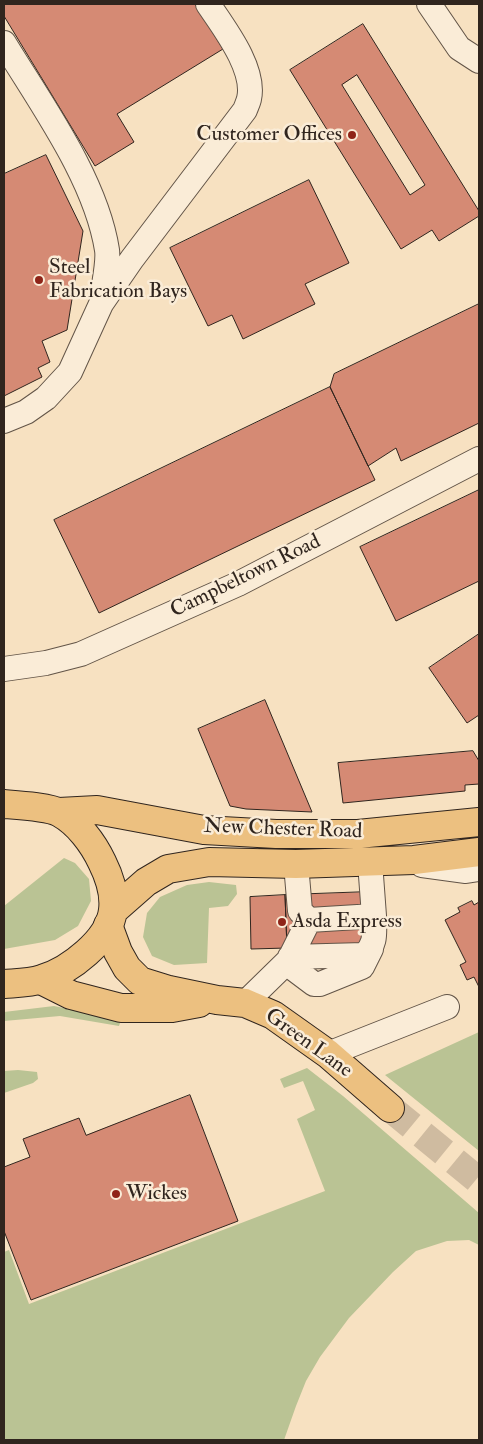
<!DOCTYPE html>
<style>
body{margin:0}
#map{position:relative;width:483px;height:1444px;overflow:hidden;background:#f7e1c1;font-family:"IM FELL Double Pica",serif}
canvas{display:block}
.frame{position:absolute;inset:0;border:5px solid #30251e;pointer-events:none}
</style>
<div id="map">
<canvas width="483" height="1444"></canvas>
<div class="frame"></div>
</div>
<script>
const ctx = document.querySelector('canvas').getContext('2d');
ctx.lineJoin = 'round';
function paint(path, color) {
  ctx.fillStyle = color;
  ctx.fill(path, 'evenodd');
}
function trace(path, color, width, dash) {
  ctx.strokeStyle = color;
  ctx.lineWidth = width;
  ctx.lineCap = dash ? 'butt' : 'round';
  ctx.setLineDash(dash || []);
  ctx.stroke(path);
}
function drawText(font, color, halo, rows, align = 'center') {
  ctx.font = font + ' "IM FELL Double Pica",serif';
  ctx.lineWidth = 5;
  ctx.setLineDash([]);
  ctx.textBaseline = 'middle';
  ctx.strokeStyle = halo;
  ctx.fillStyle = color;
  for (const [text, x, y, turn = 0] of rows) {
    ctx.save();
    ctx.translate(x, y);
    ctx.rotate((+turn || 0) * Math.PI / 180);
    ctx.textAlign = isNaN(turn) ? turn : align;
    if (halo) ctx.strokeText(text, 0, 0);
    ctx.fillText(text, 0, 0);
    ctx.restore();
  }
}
paint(new Path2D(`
 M64,858L75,863L89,879L91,901L78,926L55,940L4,949V906Z
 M209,882L236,885L237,894L228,906L209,908L207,963L174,965L152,956L143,937L147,913L160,897L187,885Z
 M54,1006L121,1020L119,1026L60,1016L4,1021V1012Z
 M479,1032V1151L385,1075Z
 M307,1068L343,1096L479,1213V1245L469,1240L447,1241L416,1251L393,1272L349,1318L320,1357L306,1381L296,1406L284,1440H4V1252L9,1250L29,1304L325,1191L297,1119L315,1110L303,1081L284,1088L280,1079Z
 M18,1070L37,1072L38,1079L33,1083L4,1093V1071Z`), '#bac394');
const building = new Path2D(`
 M4,4H195L223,49L117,114L134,142L95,166L4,16Z
 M363,24L479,211V216L439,241L432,230L401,249L290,70ZM357,75L425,185L410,195L342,85Z
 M46,155L83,231L67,330L42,341L50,362L38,368L42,377L4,396V174Z
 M309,180L349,263L305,284L315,304L243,339L232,315L208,326L170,248Z
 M479,304V423L401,461L396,448L368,466L330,387L334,374Z
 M330,387L375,480L99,613L54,520Z
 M479,490V581L396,621L360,547Z
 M479,634V715L467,723L429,668Z
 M265,700L312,812L246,809L230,806L198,729Z
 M473,751L479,761V784L465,785V791L343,803L338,763Z
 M368,892L370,944L287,948L285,895Z
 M285,895L287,948L251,949L250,897Z
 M472,901L474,905L479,902V987L474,977L467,980L460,965L466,962L445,920L460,912L458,908Z
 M190,1095L238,1221L31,1300L4,1231V1167L30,1157L23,1139L79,1118L86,1135Z`);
paint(building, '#d58a74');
trace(building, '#30251e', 1);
trace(new Path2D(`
 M390,1108L479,1181`), '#cfbba0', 28, [28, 14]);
const minor = new Path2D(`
 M429,4L459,48L479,61
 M4,43C41,104 96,179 107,250C109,262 103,287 102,299
 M4,421L26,412L46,398L70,372L101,304L132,259L245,110C246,107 248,103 249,99C256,69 224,28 208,4
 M4,669L46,663L81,654L238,584L479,459
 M296,864L300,911L309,920L374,916L370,862
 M422,865L466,871L479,869
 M290,957L364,955C377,944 374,932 374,916
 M286,963L314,984H320L362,967L371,949
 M245,1003L289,960L309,920
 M328,1054L447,1007`);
const major = new Path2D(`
 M108,925L118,952L127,968L140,981L169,990L217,1000L245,1003L273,1015L328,1054L390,1108
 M41,980L71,995L121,1008H172L199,1003`);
const highway = new Path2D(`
 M4,804C16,805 50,807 60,813C78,823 93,843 102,862C109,876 115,894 113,910C110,940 69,971 42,979C30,983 16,983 4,984
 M59,812L97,810L204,830L276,834H358L479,822
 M113,911L146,882L168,869L209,862L296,864L414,860L479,852`);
trace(minor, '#625447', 26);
trace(major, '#30251e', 30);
trace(highway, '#30251e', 30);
trace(minor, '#faecd7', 24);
trace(major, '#ecc080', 28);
trace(highway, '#ecc080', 28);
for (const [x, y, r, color] of [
 [352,135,5,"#8f2418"],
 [39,280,5,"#8f2418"],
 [282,922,5,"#8f2418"],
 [116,1194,5,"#8f2418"]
]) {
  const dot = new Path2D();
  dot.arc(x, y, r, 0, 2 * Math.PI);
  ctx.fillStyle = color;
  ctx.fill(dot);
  trace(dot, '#faecd7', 2);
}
drawText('21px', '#30251e', '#faecd7', [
 ["Customer Offices",342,135,"right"],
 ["Steel",49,268],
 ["Fabrication Bays",49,292],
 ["Asda Express",292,922],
 ["Wickes",126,1194]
], 'left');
drawText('21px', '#30251e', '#faecd7', [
 ["Campbeltown Road",246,577,-26],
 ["New Chester Road",283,830,2],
 ["Green Lane",308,1044,36]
]);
</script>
